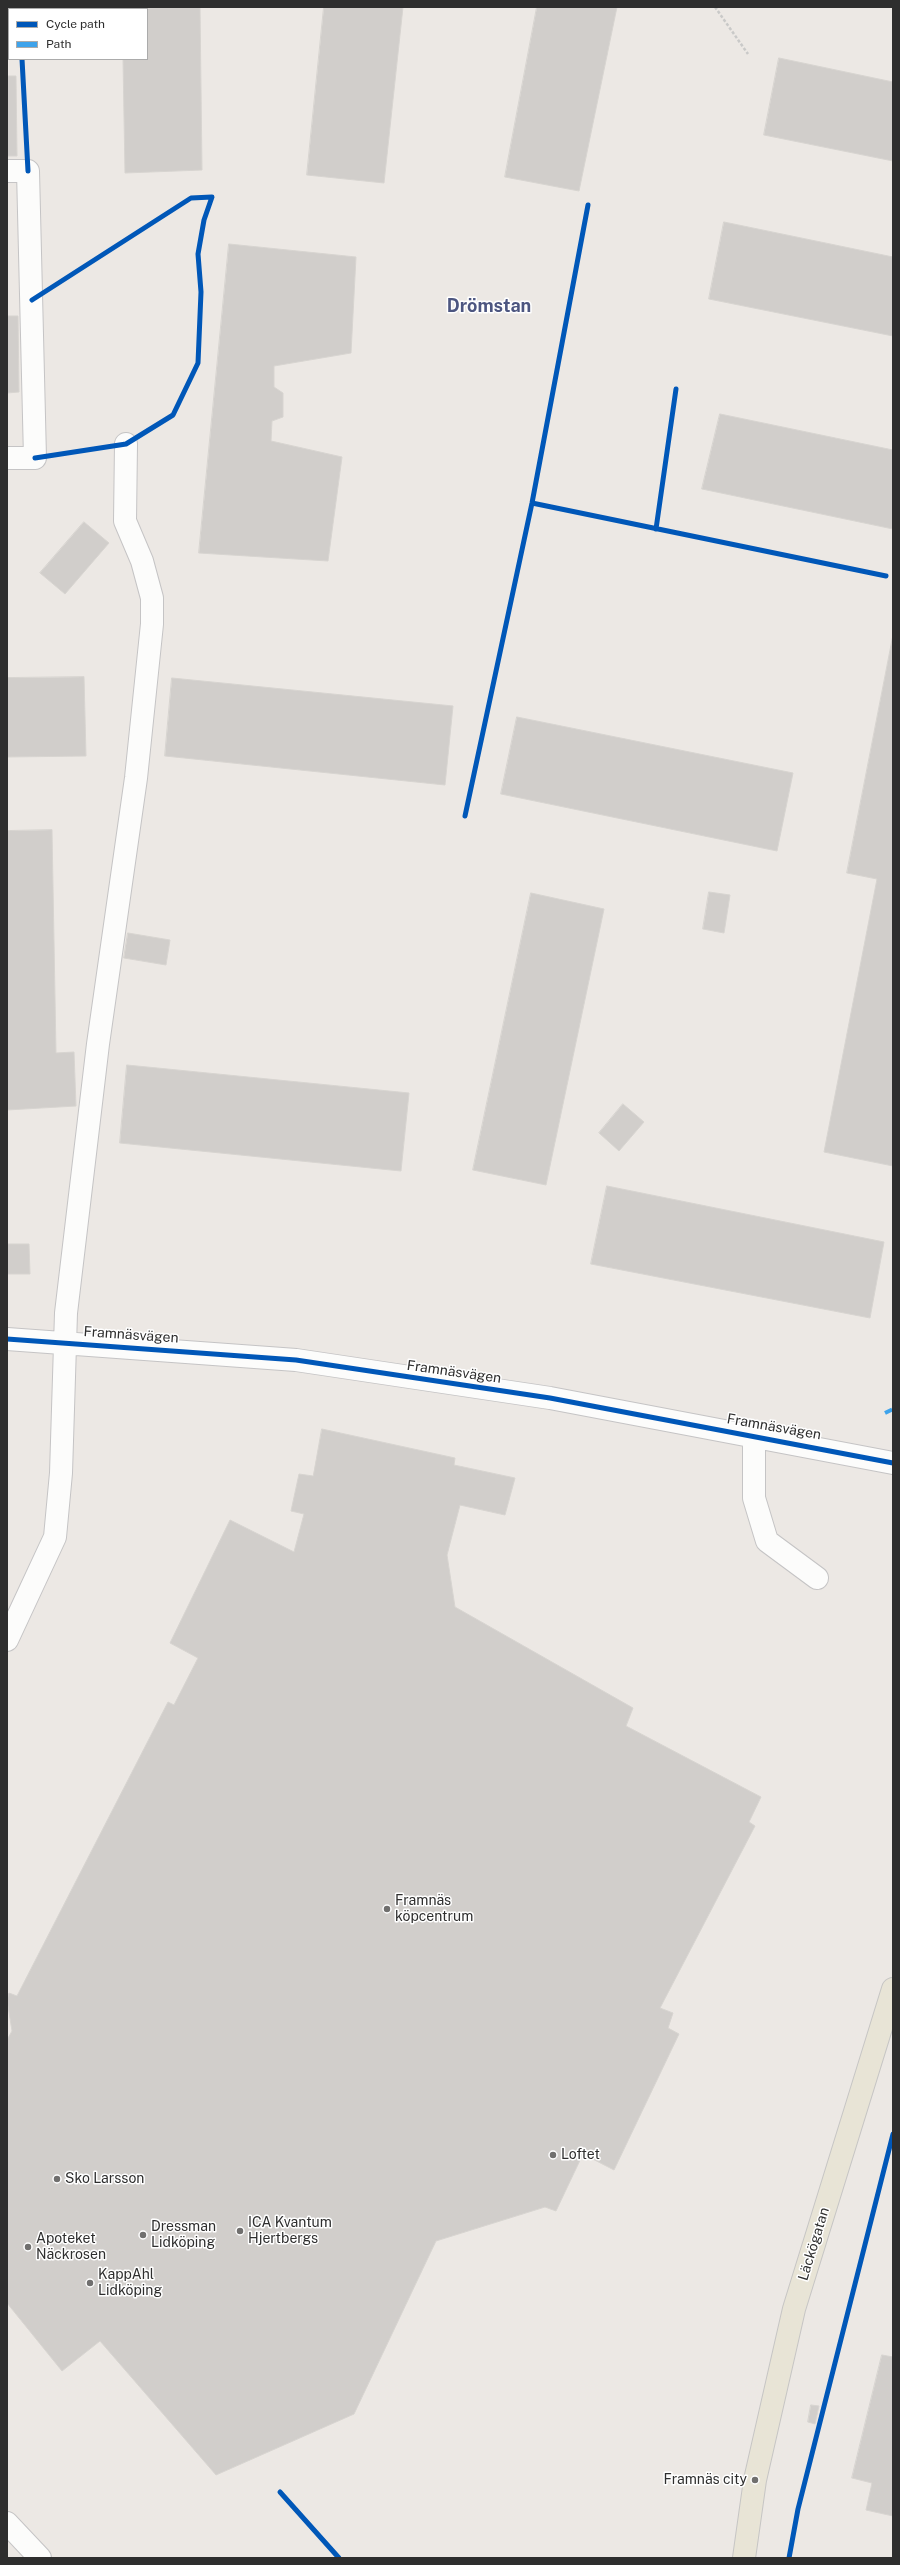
<!DOCTYPE html>
<meta charset="utf-8">
<style>
body{margin:0}
#map{position:relative;width:900px;height:2565px;overflow:hidden;background:#ece8e4;font-family:"Public Sans",sans-serif}
canvas{display:block}
.frame{position:absolute;inset:0;border:8px solid #2e2e2e;pointer-events:none}
.legend{position:absolute;left:8px;top:8px;width:140px;height:52px;box-sizing:border-box;background:#fff;border:1px solid #ababab;margin:0;padding:5px 7px;list-style:none;font-size:12px;color:#2e2e2e}
.legend li{display:flex;align-items:center;gap:8px;height:20px}
.legend b{width:20px;border:1px solid #ababab}
</style>
<div id="map">
<canvas width="900" height="2565"></canvas>
<div class="frame"></div>
<ul class="legend">
<li><b style="height:5px;background:#0057b8"></b>Cycle path</li>
<li><b style="height:5px;background:#3ea3eb"></b>Path</li>
</ul>
</div>
<script>
const ctx = document.querySelector('canvas').getContext('2d');
ctx.lineJoin = 'round';
function paint(path, color) {
  ctx.fillStyle = color;
  ctx.fill(path, 'evenodd');
}
function trace(path, color, width, dash) {
  ctx.strokeStyle = color;
  ctx.lineWidth = width;
  ctx.lineCap = dash ? 'butt' : 'round';
  ctx.setLineDash(dash || []);
  ctx.stroke(path);
}
function drawText(font, color, halo, rows, align = 'center') {
  ctx.font = font + ' "Public Sans",sans-serif';
  ctx.lineWidth = 3;
  ctx.setLineDash([]);
  ctx.textBaseline = 'middle';
  ctx.strokeStyle = halo;
  ctx.fillStyle = color;
  for (const [text, x, y, turn = 0] of rows) {
    ctx.save();
    ctx.translate(x, y);
    ctx.rotate((+turn || 0) * Math.PI / 180);
    ctx.textAlign = isNaN(turn) ? turn : align;
    if (halo) ctx.strokeText(text, 0, 0);
    ctx.fillText(text, 0, 0);
    ctx.restore();
  }
}
const building = new Path2D(`
 M122,7H200L202,170L125,173L123,59H147V9H122Z
 M324,7H403L384,183L307,175Z
 M537,7H617L579,191L505,177Z
 M779,58L893,82V161L764,135Z
 M7,76H16L17,156H7Z
 M724,222L893,257V336L709,299Z
 M229,244L356,257L351,353L274,366V387L283,393V417L272,421L271,441L342,457L328,561L199,553Z
 M7,316H18L19,392L7,393Z
 M720,414L893,450V529L702,489Z
 M84,522L109,543L65,594L40,573Z
 M893,635V1166L824,1152L877,879L847,873Z
 M84,677L86,756L7,757V678Z
 M172,678L453,706L445,785L165,756Z
 M517,717L793,773L777,851L501,794Z
 M52,830L56,1053L74,1052L76,1106L7,1110V831Z
 M709,892L730,895L724,933L703,929Z
 M531,893L604,909L546,1185L473,1170Z
 M128,933L170,940L166,965L124,958Z
 M127,1065L409,1093L401,1171L120,1143Z
 M623,1104L644,1122L619,1151L599,1133Z
 M607,1186L884,1242L870,1318L591,1264Z
 M7,1244H29L30,1274H7Z
 M322,1429L455,1458L454,1465L515,1478L505,1515L460,1505L447,1555L455,1607L633,1708L626,1726L761,1797L749,1822L755,1826L660,2008L673,2013L668,2028L679,2034L614,2170L583,2154L556,2211L545,2207L436,2241L354,2414L216,2475L100,2341L62,2371L7,2303V2040L12,2031L7,2000L9,1993L17,1996L168,1702L174,1705L198,1658L170,1643L230,1520L294,1552L304,1514L291,1511L299,1474L313,1476Z
 M882,2355L893,2357V2516L866,2510L872,2483L852,2478Z
 M811,2405L819,2406L815,2424L808,2422Z`);
paint(building, '#d1cecb');
trace(building, '#d7d4d0', 1);
const minor = new Path2D(`
 M7,171H28L35,458H7
 M7,1339L296,1360L550,1398L893,1463
 M754,1436V1498L767,1541L817,1578
 M7,1640L55,1537L61,1473L66,1313L98,1044L136,778L152,624V598L142,561L125,521L126,444
 M7,2523L40,2558`);
const major = new Path2D(`
 M744,2558L755,2480L794,2309L893,1989`);
trace(minor, '#c5c4c5', 24);
trace(major, '#c6c5c4', 24);
trace(new Path2D(`
 M715,7L748,54
 M7,48L9,49`), '#c9c9c8', 2.5, [3, 2]);
trace(minor, '#fcfcfb', 22);
trace(major, '#e8e4d6', 22);
trace(new Path2D(`
 M32,9V7
 M885,1413L893,1409`), '#3ea3eb', 4, [8, 4]);
trace(new Path2D(`
 M22,59L28,171
 M32,300L191,198L212,197L204,220L198,254L201,292L198,363L173,415L126,444L35,458
 M532,503L886,576
 M656,529L676,389
 M465,816L532,503L588,205
 M7,1339L296,1360L550,1398L893,1463
 M280,2492L339,2558
 M789,2558L798,2509L893,2134`), '#0057b8', 5);
for (const [x, y, r, color] of [
 [387,1909,4,"#706f6e"],
 [553,2155,4,"#706f6e"],
 [57,2179,4,"#706f6e"],
 [240,2231,4,"#706f6e"],
 [143,2235,4,"#706f6e"],
 [28,2247,4,"#706f6e"],
 [90,2283,4,"#706f6e"],
 [755,2480,4,"#706f6e"]
]) {
  const dot = new Path2D();
  dot.arc(x, y, r, 0, 2 * Math.PI);
  ctx.fillStyle = color;
  ctx.fill(dot);
  trace(dot, '#fff', 1.5);
}
drawText('14px', '#2e2e2e', '#fff', [
 ["Framnäsvägen",131,1335,4],
 ["Framnäsvägen",454,1372,8],
 ["Framnäsvägen",774,1427,10],
 ["Läckögatan",814,2244,-73]
]);
drawText('14px', '#2e2e2e', '#fff', [
 ["Framnäs",395,1901],
 ["köpcentrum",395,1917],
 ["Loftet",561,2155],
 ["Sko Larsson",65,2179],
 ["ICA Kvantum",248,2223],
 ["Hjertbergs",248,2239],
 ["Dressman",151,2227],
 ["Lidköping",151,2243],
 ["Apoteket",36,2239],
 ["Näckrosen",36,2255],
 ["KappAhl",98,2275],
 ["Lidköping",98,2291],
 ["Framnäs city",747,2480,"right"]
], 'left');
drawText('bold 18px', '#4d5680', '#fff', [
 ["Drömstan",489,306]
]);
</script>
